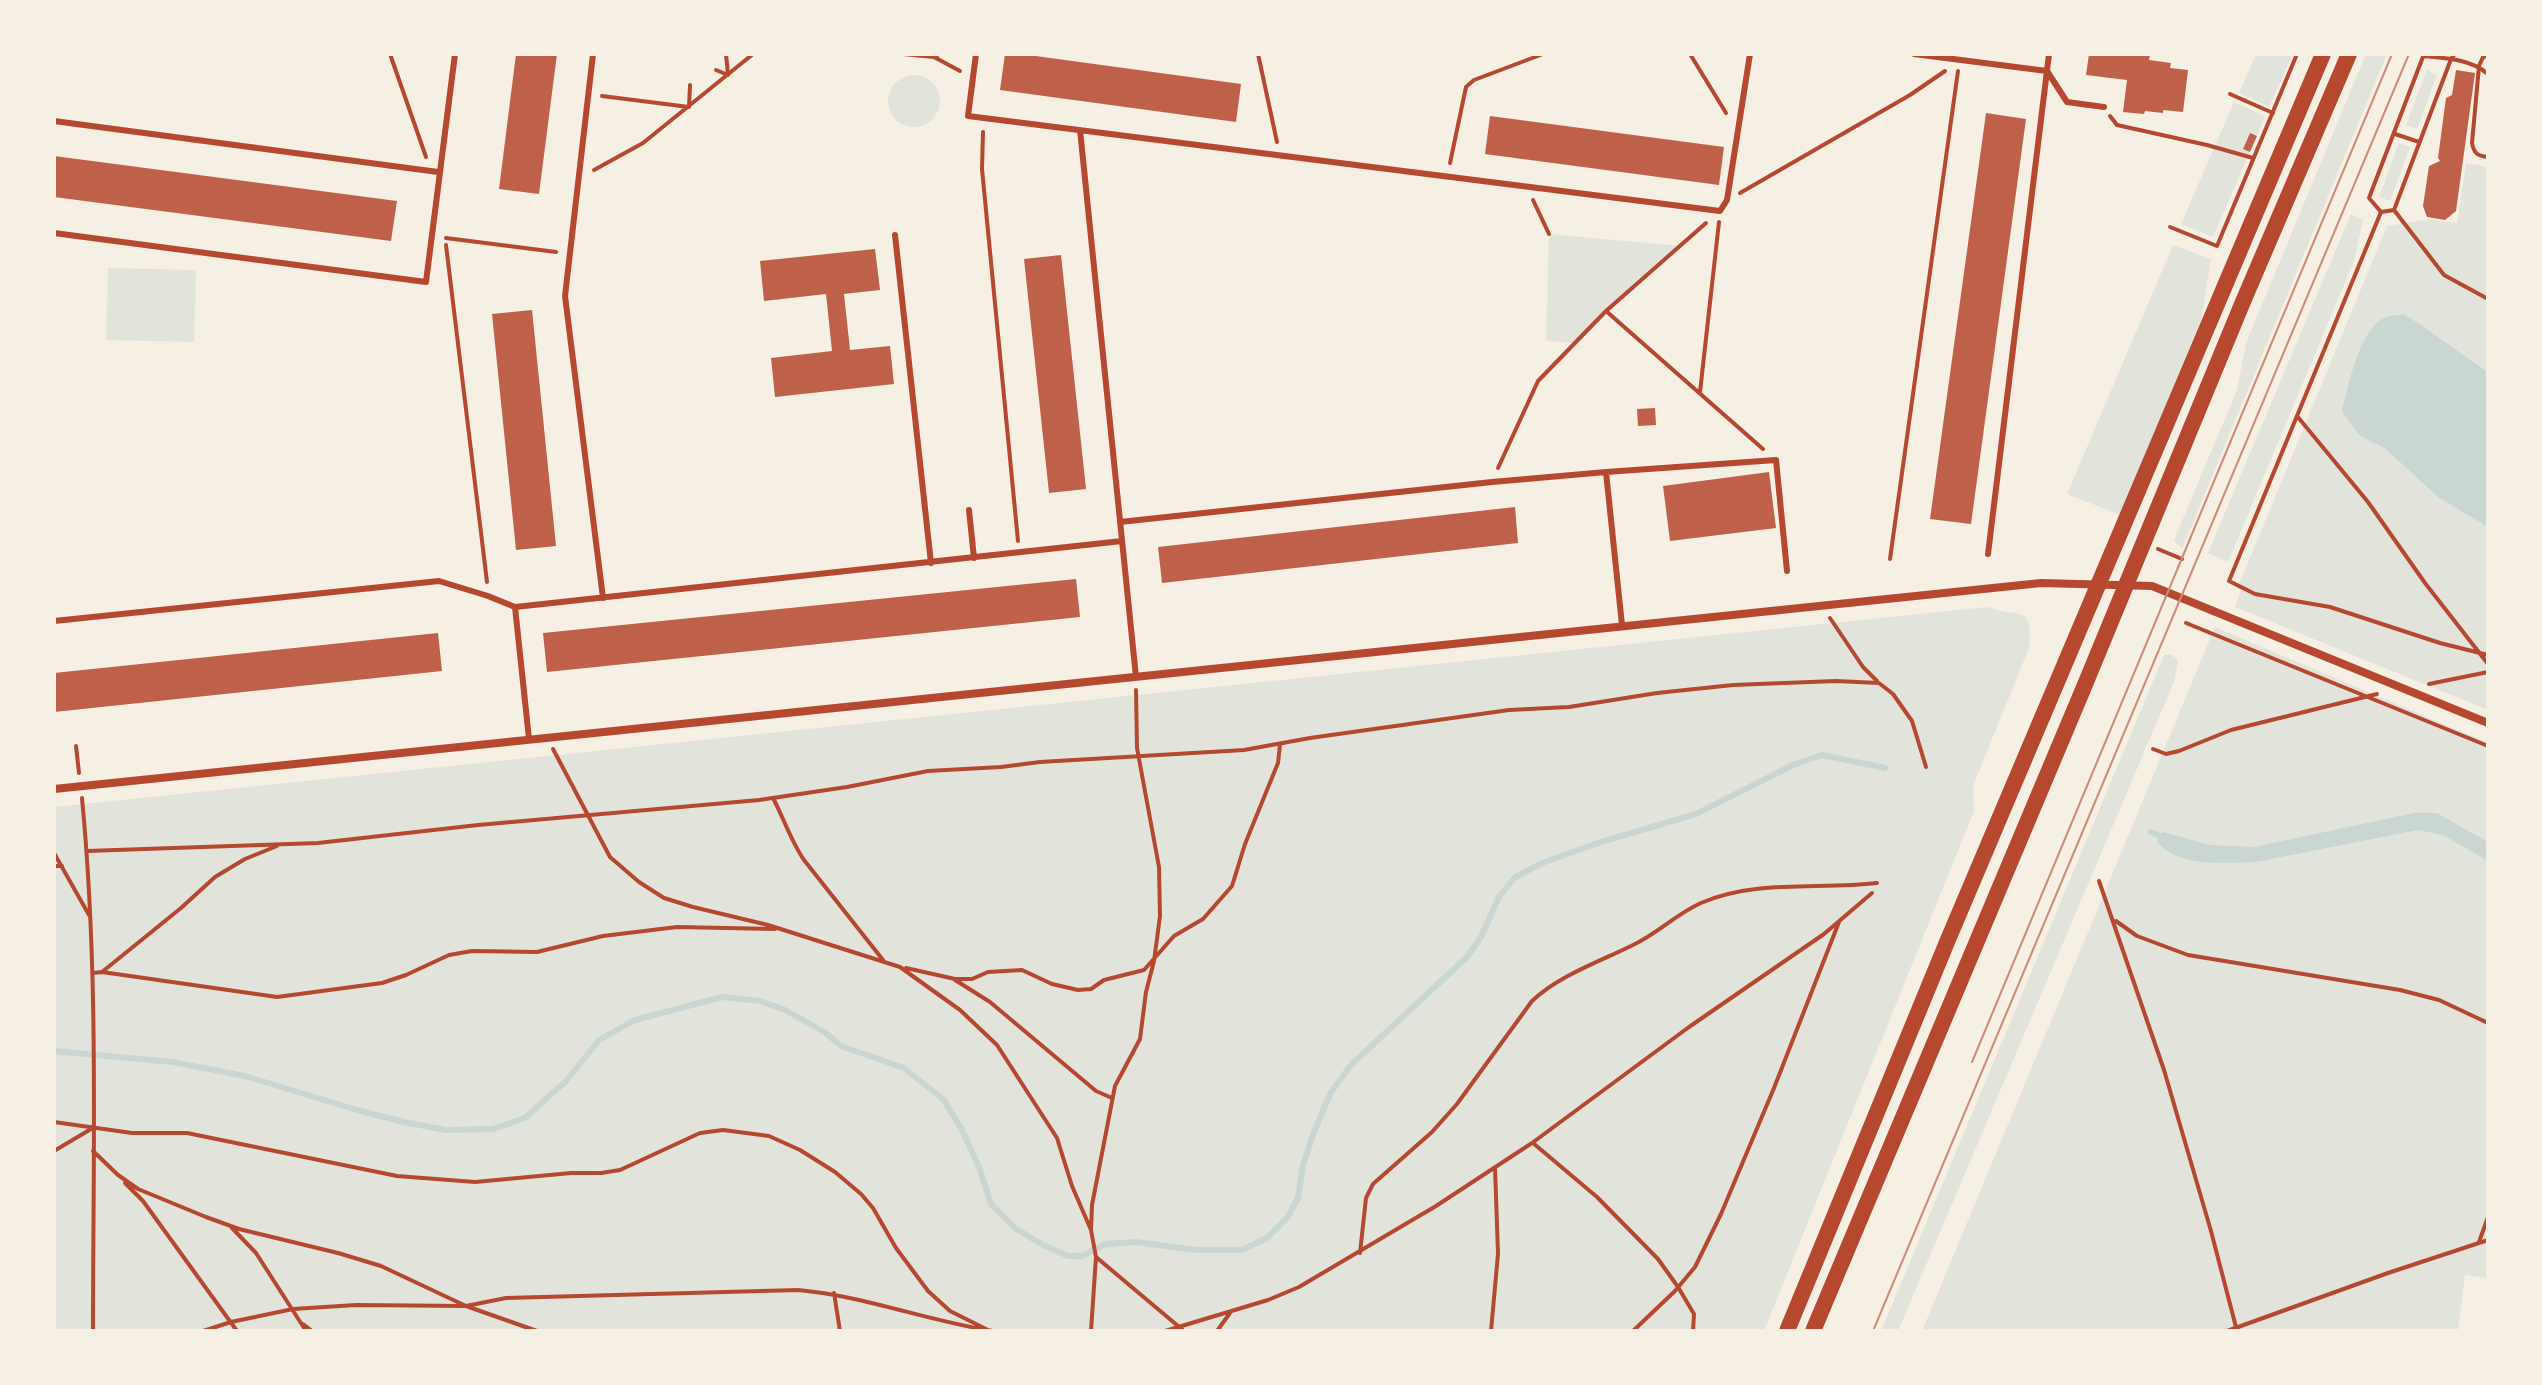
<!DOCTYPE html>
<style>
body{margin:0}
#map{position:relative;width:2542px;height:1385px;overflow:hidden;background:#f6efe4;font-family:"Noto Sans",sans-serif}
canvas{display:block}
.frame{position:absolute;inset:0;border:56px solid #f6efe4;pointer-events:none}
</style>
<div id="map">
<canvas width="2542" height="1385"></canvas>
<div class="frame"></div>
</div>
<script>
const ctx = document.querySelector('canvas').getContext('2d');
ctx.lineJoin = 'round';
function paint(path, color) {
  ctx.fillStyle = color;
  ctx.fill(path, 'evenodd');
}
function trace(path, color, width, dash) {
  ctx.strokeStyle = color;
  ctx.lineWidth = width;
  ctx.lineCap = dash ? 'butt' : 'round';
  ctx.setLineDash(dash || []);
  ctx.stroke(path);
}
paint(new Path2D(`
 M2256,54H2293L2269,107L2239,93Z
 M2366,54H2387L2182,549L2174,540L2237,390L2246,343Z
 M2427,70L2437,75L2417,129L2406,125Z
 M888 101a26 26 0 1 1 52 0a26 26 0 1 1-52 0Z
 M2234,102L2265,116L2257,136L2249,133L2243,149L2250,152L2213,237L2181,224Z
 M2399,143L2410,147L2390,201L2379,197Z
 M2466,163L2488,167V710L2235,607L2240,593V582L2387,226L2429,219L2457,223Z
 M2351,214L2363,220L2354,261L2228,562L2208,553Z
 M1549,234L1681,246L1606,311L1574,343L1546,341Z
 M2173,245L2211,259L2201,321L2120,515L2067,494Z
 M108,268L196,270L194,342L106,340Z
 M1987,607C2019,619 2034,602 2029,648L1973,786L1974,811L1764,1331H54V807Z
 M2215,627L2488,743V1278L2465,1275L2458,1331H1922Z
 M2164,655H2172L2178,660L2174,682L1898,1331H1881Z`), '#e2e4dc');
paint(new Path2D(`
 M2404,314C2433,332 2459,353 2488,372V527L2438,497L2386,449L2359,435L2342,411C2348,386 2358,338 2379,321C2385,316 2397,315 2404,314Z
 M2414,813H2437L2488,842V861L2443,835L2418,830L2256,862C2225,863 2179,868 2157,842L2163,832L2210,845L2254,847Z`), '#c9d6d2');
trace(new Path2D(`
 M2151,832L2166,839
 M54,1051L172,1062L245,1076L357,1110L404,1122L446,1130L493,1129L525,1118L567,1080L599,1040L635,1020L722,997L760,1001L785,1010L826,1033L841,1046L904,1068L944,1100L962,1130L979,1167L991,1204L1015,1228L1043,1245L1068,1256H1082L1105,1244L1136,1242L1197,1250H1242L1267,1238L1287,1218L1298,1198L1303,1165L1314,1132L1331,1092L1352,1064L1467,957L1481,937L1499,897L1514,878L1542,863L1601,842L1696,814L1793,765L1822,755L1885,768`), '#c9d6d2', 6);
paint(new Path2D(`
 M516,54H557L539,194L499,189Z
 M1005,54H1021L1241,84L1236,122L1000,90Z
 M2089,54L2150,55L2149,60L2171,63L2170,68L2188,70L2183,112L2163,110V113L2145,111L2144,114L2123,112L2127,80L2086,75Z
 M2456,70L2475,73L2456,211L2445,220L2427,217L2423,206L2429,166L2440,161L2438,158L2446,98L2452,95Z
 M1986,113L2026,119L1971,524L1930,519Z
 M1490,116L1724,147L1719,185L1485,154Z
 M2250,133L2257,136L2250,152L2243,149Z
 M54,156L397,201L391,241L54,197Z
 M875,249L880,290L844,294L850,350L890,346L894,384L775,397L771,358L832,351L826,294L764,301L760,261Z
 M1061,255L1086,489L1049,493L1024,259Z
 M532,310L556,546L516,550L492,314Z
 M1655,408L1656,425L1638,426L1637,409Z
 M1769,472L1776,528L1670,541L1663,486Z
 M1515,507L1518,543L1162,583L1158,547Z
 M1076,579L1080,617L547,672L543,633Z
 M438,633L442,671L54,712V673Z`), '#bf614a');
trace(new Path2D(`
 M390,54L426,157
 M903,54L934,57L939,54
 M1258,54L1277,142
 M1690,54L1726,113
 M2423,56C2445,58 2471,59 2488,74
 M2488,56L2483,57L2479,66L2472,143C2474,154 2478,156 2488,157
 M934,57L960,71
 M716,70L728,75L726,54
 M2230,94L2273,113
 M602,96L689,107L690,85
 M2110,116L2117,125L2207,145L2253,158
 M983,132L982,169L1018,541
 M2395,134L2419,142
 M1450,163L1466,87L1474,80L1543,54
 M594,170L643,143L753,54
 M1740,193L1910,95L1945,71
 M1533,200L1549,234
 M2394,210L2451,59L2455,54
 M2381,212L2229,581L2255,594L2330,607L2440,643L2488,655
 M2381,212L2369,198L2424,54
 M2381,212L2394,210L2444,275L2488,299
 M2170,227L2217,246L2297,54
 M446,238L556,252
 M446,245L487,582
 M1606,311L1763,449
 M1700,392L1719,222
 M2297,416L2368,502L2425,583L2488,664
 M1498,468L1538,381L1606,311L1706,223
 M2158,549L2182,559
 M1890,559L1958,71
 M1830,618L1863,667L1877,681
 M2186,623L2488,746
 M2429,684L2488,672
 M76,746L79,773
 M553,749L610,857L639,882L664,898L693,907L768,925L900,967L960,1010L997,1045L1057,1138L1072,1186L1091,1230
 M2153,749L2166,754L2179,751L2231,730L2377,694
 M82,798C99,975 93,1153 93,1331
 M773,798C784,819 791,841 804,860L883,960
 M87,851L318,843L478,825L759,800L847,787L928,771L1001,767L1040,762L1244,750L1310,738L1509,710L1569,707L1657,693L1733,685L1836,681L1879,683L1893,694L1912,721L1926,767
 M54,853L89,915
 M54,866H62
 M2099,881L2164,1070L2211,1231L2237,1331
 M2116,921L2137,936L2188,955L2400,990L2439,1000L2488,1023
 M906,968L955,979H972L988,972L1022,970L1052,984L1078,990L1091,989L1104,980L1144,970L1174,936L1203,919L1232,886L1245,844L1278,763L1280,745
 M102,972L277,997L382,983L406,975L449,955L472,951L537,952L603,936L677,927L775,929
 M93,973L102,972L181,908L215,877L245,859L277,846
 M955,980L990,1002L1096,1091L1112,1098
 M54,1122L132,1133H187L397,1176L475,1182L571,1173H601L620,1170L700,1133L723,1130L769,1136L800,1150L835,1172L861,1194L873,1208L896,1248L928,1291L950,1311L988,1330
 M1533,1143L1597,1197L1658,1259L1678,1287L1694,1314L1693,1331
 M54,1151L91,1129
 M93,1151L118,1175L138,1189L206,1217L239,1229L338,1253L381,1266L466,1306L506,1298L798,1290C865,1296 927,1321 993,1331
 M125,1183L143,1201L237,1331
 M232,1228L256,1253L306,1331
 M2479,1242L2488,1217
 M1360,1253L1366,1198L1373,1184L1432,1132L1457,1104L1532,1001C1560,975 1599,962 1633,945C1657,934 1676,914 1701,903C1756,879 1819,890 1877,883
 M1096,1257L1184,1331
 M834,1293L840,1331
 M303,1324L312,1331
 M203,1331L231,1322L293,1309L356,1305L466,1306L537,1331
 M1091,1331L1096,1257L1091,1230L1092,1205L1115,1086L1140,1039L1146,992L1154,961L1160,916L1159,867L1137,748L1136,690
 M1165,1331L1268,1300L1299,1287L1436,1206L1532,1143L1689,1027L1824,934L1872,893
 M1217,1331L1230,1313
 M1491,1331L1498,1254L1495,1167
 M1633,1331L1675,1291L1695,1267L1721,1214L1774,1088L1839,922
 M2227,1331L2388,1273L2488,1240`), '#b5482f', 4);
trace(new Path2D(`
 M593,54L565,296L603,598
 M976,54L968,116L1720,211L1727,200L1750,54
 M1914,54L2047,71L2067,102L2104,107
 M54,121L438,172
 M1080,130L1136,677
 M54,233L426,282L455,54
 M895,235L931,563
 M1606,472L1776,460L1787,571
 M969,510L974,558
 M1120,522L1492,482L1606,472L1622,625
 M1988,554L2049,54
 M54,621L439,581L488,596L515,607
 M529,739L515,607L1122,541`), '#b5482f', 6);
trace(new Path2D(`
 M54,789L2041,583L2152,586L2488,723`), '#b5482f', 8);
trace(new Path2D(`
 M1787,1331L1947,942L2323,54
 M1813,1331L2084,687L2242,304L2349,54`), '#b5482f', 16);
trace(new Path2D(`
 M1972,1062L2392,54
 M1873,1331L2409,54`), '#cf8b77', 2);
</script>
